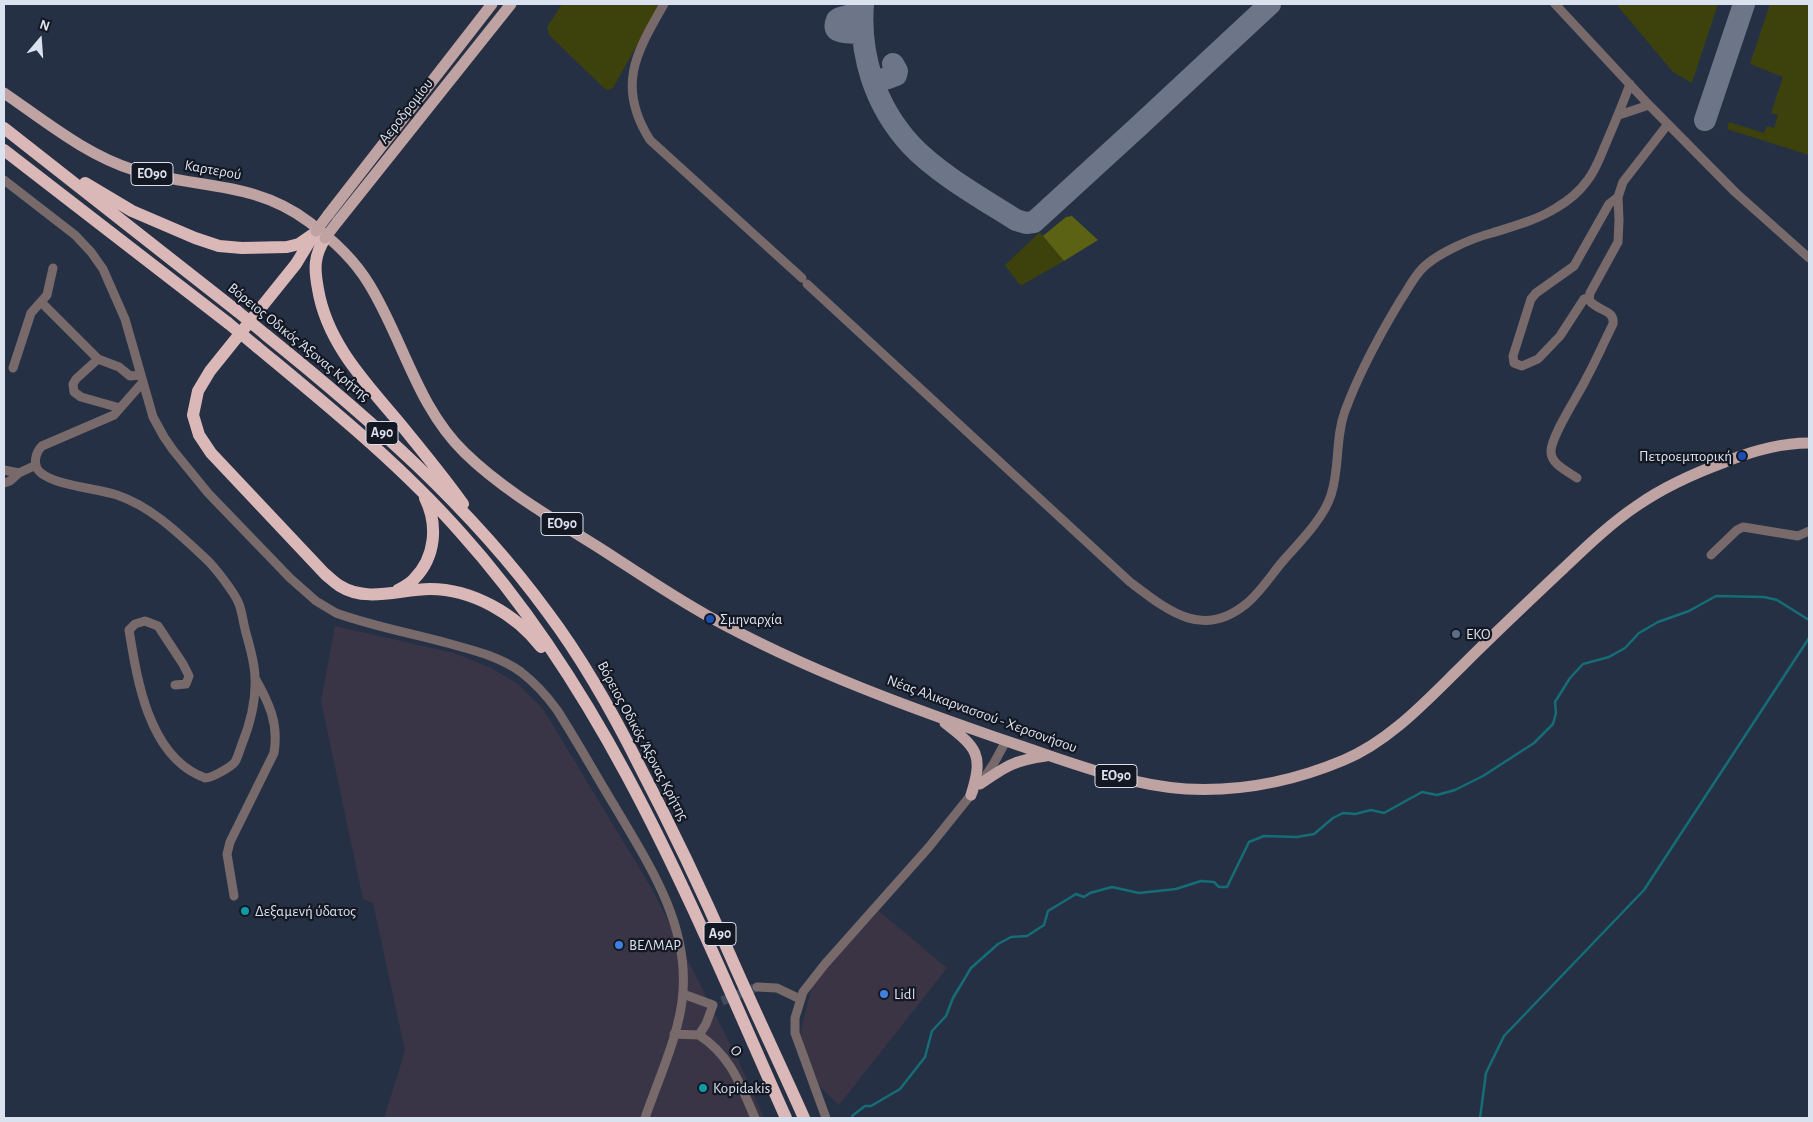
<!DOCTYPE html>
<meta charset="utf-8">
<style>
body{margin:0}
#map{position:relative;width:1813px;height:1122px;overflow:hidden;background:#253045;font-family:"Alegreya Sans",sans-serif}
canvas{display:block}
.frame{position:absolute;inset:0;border:5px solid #dbe2ef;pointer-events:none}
.north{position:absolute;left:15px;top:15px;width:50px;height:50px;-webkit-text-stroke:4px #131822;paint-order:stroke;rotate:18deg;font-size:14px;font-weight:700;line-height:20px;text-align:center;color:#dbe2ef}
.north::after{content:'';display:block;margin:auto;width:18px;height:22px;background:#dbe2ef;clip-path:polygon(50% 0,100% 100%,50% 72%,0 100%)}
</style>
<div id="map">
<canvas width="1813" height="1122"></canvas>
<div class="frame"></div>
<div class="north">N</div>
</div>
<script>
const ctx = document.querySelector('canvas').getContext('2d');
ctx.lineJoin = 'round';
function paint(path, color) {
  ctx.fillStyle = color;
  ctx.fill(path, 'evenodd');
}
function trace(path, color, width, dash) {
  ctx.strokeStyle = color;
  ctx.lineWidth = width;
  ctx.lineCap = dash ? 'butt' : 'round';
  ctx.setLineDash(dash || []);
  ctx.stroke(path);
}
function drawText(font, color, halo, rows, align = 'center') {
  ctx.font = font + ' "Alegreya Sans",sans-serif';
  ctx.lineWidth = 4.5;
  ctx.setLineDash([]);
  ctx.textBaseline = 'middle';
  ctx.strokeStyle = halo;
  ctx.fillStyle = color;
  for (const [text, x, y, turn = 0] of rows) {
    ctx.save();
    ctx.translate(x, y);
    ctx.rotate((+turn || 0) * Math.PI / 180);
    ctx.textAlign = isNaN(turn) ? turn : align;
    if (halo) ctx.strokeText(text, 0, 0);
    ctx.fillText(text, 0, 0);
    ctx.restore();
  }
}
paint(new Path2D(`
 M879,911L947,968L839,1105L817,1084L800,1034L813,983Z`), '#3b3445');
paint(new Path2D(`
 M335,626L454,653L491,668L518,684L543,709L652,889L738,1060L764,1118H384L405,1051L373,903L363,899L321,701Z`), '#3a3546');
paint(new Path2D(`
 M562,4H660L613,88L608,90L605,89L549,35L547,27Z
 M1616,4H1718L1692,83L1673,72Z
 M1770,4H1809V155L1727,129L1729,122L1764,133L1767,126L1774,128L1778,115L1771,113L1783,77L1750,64Z
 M1040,232L1064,261L1022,285L1019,284L1005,265Z`), '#3d410c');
paint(new Path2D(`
 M1072,216L1098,240L1064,261L1043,236L1066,217Z`), '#5c6214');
trace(new Path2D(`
 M852,1116L865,1106H871L900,1089L925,1057L932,1031L946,1016L953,998L971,968L998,944L1011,937L1027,936L1044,925L1048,911L1076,894L1084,897L1090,893L1112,887L1139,893L1176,889L1201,881L1214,882L1219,887H1227L1249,842L1264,836L1297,837L1314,834L1333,818L1343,813L1355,814L1371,810L1384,813L1422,792L1437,795L1455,790L1483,776L1534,743L1553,724L1556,713L1555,702L1570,678L1583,664L1609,657L1625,648L1639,633L1658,622L1689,611L1716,596L1764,597L1777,600L1809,620
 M1480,1118L1486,1073L1504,1036L1644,890L1809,638`), '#156d75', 2.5);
trace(new Path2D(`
 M863,4C859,55 875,106 911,145C937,173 983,199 1016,220L1026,223L1034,222L1140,125L1270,4
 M862,12L840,18L837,20C829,38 854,29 863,35
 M871,76C879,83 887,78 896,75L897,71L893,64
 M1705,120L1744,4`), '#6c7688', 22);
trace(new Path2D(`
 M722,1001L757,987`), '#404b5e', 9, [9, 4.5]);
trace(new Path2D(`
 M664,4C636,53 616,86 650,140L802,278
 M1555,4L1649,105L1735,192L1809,258
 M1619,115L1649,105
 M4,180L75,235L91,252L103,269L125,319L153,417L164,437L173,450L208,493L290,578L316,601L336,613C372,626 410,633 447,643C472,650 499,656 521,672C535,683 547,696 557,710C577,741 595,774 614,805C648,863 688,922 683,991C681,1031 658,1080 645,1118
 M807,284L1130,582C1167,610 1202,640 1246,604C1260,593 1271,575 1283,561C1299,543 1324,518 1331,495C1340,468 1335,438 1345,411C1359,373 1379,336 1400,301C1407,291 1412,280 1420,271C1433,255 1472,238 1492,233C1514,226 1537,220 1556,208C1568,201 1579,192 1587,181C1595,171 1599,160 1604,148C1613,127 1622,106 1630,84
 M1589,298L1584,299L1560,336L1538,359L1522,366L1514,363L1513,356L1531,299L1536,293L1574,266L1609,204L1618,197
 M41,302L98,359
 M13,368L31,313L47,295L53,268
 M143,382L114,415L42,446C35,453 32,466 41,473C57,486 96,488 117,495C152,507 178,533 205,558C214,566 235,593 239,604C242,612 243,621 245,629C249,645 255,662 255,678C256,699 250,724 242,744C240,749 238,757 235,762C231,767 212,778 205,778C205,778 199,775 198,775C148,751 137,679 129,630L135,624L145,621L158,626L183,664L189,676L186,684L175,685
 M120,408L81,397L74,392L73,384L76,379L98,359L119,367L130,376L141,375
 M4,470L19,473
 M1577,478C1567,471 1551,464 1551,452C1550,437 1579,394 1586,379C1596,361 1604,342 1613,324C1615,309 1598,312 1589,300L1590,293L1618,242L1619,220L1618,197L1623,182L1668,124
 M4,483L10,481L19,473L36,465
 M1711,555L1737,530L1743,527L1798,536L1809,531
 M982,781L994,763L1006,741
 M234,896L227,854L230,842L274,753C279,723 269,703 255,678
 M757,987L777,988L800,999
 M683,994L713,1005L706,1024L699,1035
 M674,1034L699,1035
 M699,1035C731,1056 740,1084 755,1118
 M826,1118L795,1033V1018L803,992L825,964L929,847L974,791`), '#786a6a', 9);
trace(new Path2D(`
 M4,93C45,121 86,155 134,170C196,189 254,180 309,222C332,239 354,259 369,284C403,339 417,407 465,453C503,490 552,518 598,547C634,570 670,595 708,616C805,670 913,709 1018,745C1072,763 1128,785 1186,789C1242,792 1292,782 1344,760C1390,741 1427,700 1462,666C1495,633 1529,601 1564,568C1587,546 1611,523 1638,505C1664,487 1695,473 1725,462C1752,451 1780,443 1809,443
 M328,215L492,4
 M338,221L511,4
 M945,723C977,748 984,754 971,795
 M980,784C1006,766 1015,760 1046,756`), '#bfa2a2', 11);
trace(new Path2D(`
 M4,128L237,311
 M4,150L228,323
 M85,183L132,211L195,238L219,246L242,248L287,247L299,244L312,235
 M316,231L296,264L210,371L198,391L193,415L199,435L211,453L325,574C330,578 335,583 340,586C367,603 400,589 430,589C472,589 516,614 541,647
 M325,238C314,256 314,268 318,289C327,344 367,384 402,426C423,452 444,477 463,504
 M266,335C369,418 470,506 548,613C584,661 613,713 640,767C672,828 702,891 730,955C754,1010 780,1064 804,1118
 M257,347C328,406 400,464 461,533C612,701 695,914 786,1118
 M398,590C403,587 410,584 414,579C436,557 438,524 425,498`), '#dbb8b8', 12);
trace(new Path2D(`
 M316,231L328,215
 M325,238L338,221`), '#bfa2a2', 11);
trace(new Path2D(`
 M237,311L266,335
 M228,323L257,347`), '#dbb8b8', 12);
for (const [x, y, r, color] of [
 [1742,456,5,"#1a4fb4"],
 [710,619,5,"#1a4fb4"],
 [1456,634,5,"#5c6f8a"],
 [245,911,5,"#0f9aa8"],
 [619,945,5,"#3f7fe0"],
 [884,994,5,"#3f7fe0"],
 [703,1088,5,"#0f9aa8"]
]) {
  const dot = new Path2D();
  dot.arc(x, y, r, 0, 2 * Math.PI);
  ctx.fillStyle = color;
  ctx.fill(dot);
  trace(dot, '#131822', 2);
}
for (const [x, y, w] of [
 [152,174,42],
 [382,433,32],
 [562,524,42],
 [1116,776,42],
 [720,934,32]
]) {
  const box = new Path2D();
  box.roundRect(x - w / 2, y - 11.5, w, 23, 4);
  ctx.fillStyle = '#131822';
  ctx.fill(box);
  trace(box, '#dbe2ef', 1);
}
drawText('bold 14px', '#dbe2ef', null, [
 ["ΕΟ90",152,174],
 ["Α90",382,433],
 ["ΕΟ90",562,524],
 ["ΕΟ90",1116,776],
 ["Α90",720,934]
]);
drawText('15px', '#dbe2ef', '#131822', [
 ["Αεροδρομίου",406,111,-52],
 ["Καρτερού",213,170,10],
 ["Βόρειος Οδικός Άξονας Κρήτης",299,342,39],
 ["Νέας Αλικαρνασσού - Χερσονήσου",982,714,20],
 ["Βόρειος Οδικός Άξονας Κρήτης",643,741,62],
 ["Ο",736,1051,53]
]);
drawText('15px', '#dbe2ef', '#131822', [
 ["Πετροεμπορική",1732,456,"right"],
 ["Σμηναρχία",720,619],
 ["EKO",1466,634],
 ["Δεξαμενή ύδατος",255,911],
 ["ΒΕΛΜΑΡ",629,945],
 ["Lidl",894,994],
 ["Kopidakis",713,1088]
], 'left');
</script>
